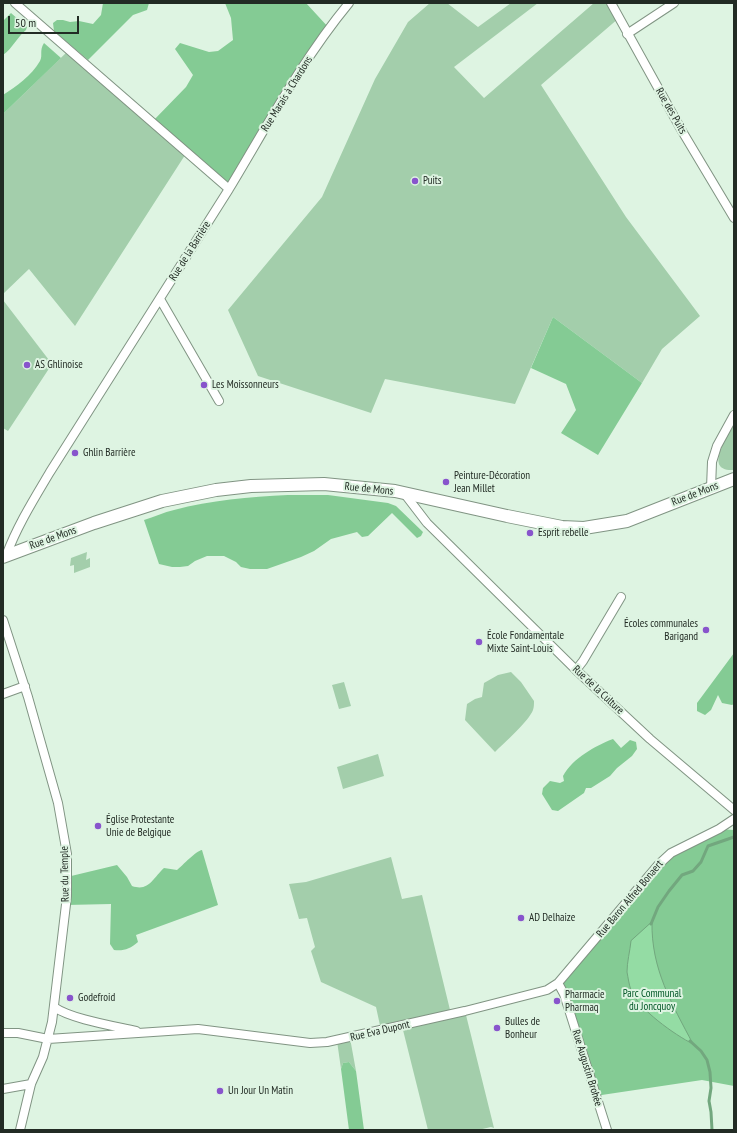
<!DOCTYPE html>
<meta charset="utf-8">
<style>
body{margin:0}
#map{position:relative;width:737px;height:1133px;overflow:hidden;background:#def4e2;font-family:"PT Sans Narrow",sans-serif}
canvas{display:block}
.frame{position:absolute;inset:0;border:4px solid #222b24;pointer-events:none}
.scale{position:absolute;left:8px;top:16px;width:71px;height:18px;box-sizing:border-box;border:2px solid #222b24;border-top:0;padding-left:5px;font-size:12px;line-height:14px;white-space:nowrap;color:#222b24;-webkit-text-stroke:3px #def4e2;paint-order:stroke}
</style>
<div id="map">
<canvas width="737" height="1133"></canvas>
<div class="frame"></div>
<div class="scale">50 m</div>
</div>
<script>
const ctx = document.querySelector('canvas').getContext('2d');
ctx.lineJoin = 'round';
function paint(path, color) {
  ctx.fillStyle = color;
  ctx.fill(path, 'evenodd');
}
function trace(path, color, width, dash) {
  ctx.strokeStyle = color;
  ctx.lineWidth = width;
  ctx.lineCap = dash ? 'butt' : 'round';
  ctx.setLineDash(dash || []);
  ctx.stroke(path);
}
function drawText(font, color, halo, rows, align = 'center') {
  ctx.font = font + ' "PT Sans Narrow",sans-serif';
  ctx.lineWidth = 4;
  ctx.setLineDash([]);
  ctx.textBaseline = 'middle';
  ctx.strokeStyle = halo;
  ctx.fillStyle = color;
  for (const [text, x, y, turn = 0] of rows) {
    ctx.save();
    ctx.translate(x, y);
    ctx.rotate((+turn || 0) * Math.PI / 180);
    ctx.textAlign = isNaN(turn) ? turn : align;
    if (halo) ctx.strokeText(text, 0, 0);
    ctx.fillText(text, 0, 0);
    ctx.restore();
  }
}
paint(new Path2D(`
 M430,3H447L478,27L511,3H538L454,67L484,98L594,3H611L619,18L541,85L626,217L700,316L662,349L642,383L553,317L515,404L385,379L371,413L258,376L228,310L322,197L375,79L408,22Z
 M69,50L187,152L75,326L29,269L3,294V114Z
 M3,300L52,364L8,431L3,428Z
 M734,425V470C703,472 727,437 734,425Z
 M87,552L86,560L90,558V567L74,573V565L70,566L71,558Z
 M511,672L521,682L534,701C534,704 534,707 533,710C529,721 504,743 495,752L465,720L467,704L475,699L482,697L484,683L498,675Z
 M344,682L351,706L339,709L332,685Z
 M378,754L384,776L343,789L337,767Z
 M391,857L402,899L422,895L451,1014L465,1011L494,1128L491,1127L478,1130H428L402,1026L381,1030L376,1007L321,982L311,951L315,947L307,918L299,919L289,884L306,882Z
 M350,1038L356,1071L349,1062L343,1063L341,1069L337,1041Z`), '#a3ceab');
paint(new Path2D(`
 M103,3H149L147,10L133,15L88,60L54,31L53,23L57,20H63L70,22L79,21L93,24L101,15Z
 M225,3H306L329,28L229,189L152,122L186,87L193,75L175,49L180,43L209,52L218,51L233,40L231,18Z
 M11,13L27,27L26,30C17,37 13,48 3,55V21Z
 M44,43L61,58L3,114V95C17,86 31,76 40,61C43,55 39,51 44,43Z
 M553,317L642,383L598,455L561,433L576,410L566,384L531,368Z
 M288,495H328L388,503L396,506L423,532L421,536L417,538L392,513L368,536L362,537L357,532L331,539L314,551L301,557L267,569H250L241,567L236,562L224,556H207L195,561L188,566L180,567H172L159,564L144,520C154,517 164,512 174,510C211,500 249,497 288,495Z
 M734,653V704L732,705L722,703L718,695L711,710L705,715L697,711V703Z
 M613,739L621,748L630,740L636,742L637,749L632,756L617,768L610,776L591,788H586L584,793L558,811L552,810L542,794L543,788L550,781L560,783L564,781L563,776C573,758 595,746 613,739Z
 M719,829L734,830V1086L702,1080L595,1096L558,983L658,865Z
 M202,850L218,905L136,935L138,942C130,949 124,951 114,950L110,944L111,904L66,905L67,877L117,865L127,877L132,886C149,892 153,878 164,868L177,870C183,865 196,851 202,850Z
 M349,1062L356,1071L364,1130H349L341,1069L343,1063Z`), '#84cb94');
const water = new Path2D(`
 M652,922C651,969 672,1004 693,1044C675,1035 638,1009 631,990C629,985 628,977 627,972C627,962 630,951 631,941Z`);
paint(water, '#94dca4');
trace(water, '#72a77e', 1);
trace(new Path2D(`
 M651,924L658,907L669,891L682,875L693,871L701,862L708,846L734,837
 M690,1041L701,1051L707,1060L710,1072L711,1088L709,1101L711,1112L712,1130`), '#72a77e', 3);
const street = new Path2D(`
 M611,3L682,131L734,218
 M627,34L674,3
 M229,189C267,126 302,60 349,3
 M160,299L219,401
 M711,488L712,462L717,446L734,415
 M404,493L427,523L576,670L650,739L734,810
 M6,556C17,526 34,499 50,472L229,189L15,3
 M3,620L28,697L58,803L67,854V896L52,1022L43,1057L31,1084L20,1130
 M576,670L583,661L621,597
 M3,694L25,686
 M558,983L564,994L607,1130
 M54,1007C71,1019 114,1026 136,1031
 M3,1033H18L48,1039L198,1029L310,1043L327,1042L465,1011L547,990L558,983L658,865L671,853L719,829L734,819
 M3,1089L31,1084`);
const primary = new Path2D(`
 M3,557L94,523L162,501L216,490L251,486L324,484L395,491L507,516L562,527L584,528L627,521L734,479`);
trace(street, '#809483', 10);
trace(primary, '#809483', 14);
trace(street, '#fff', 8);
trace(primary, '#fff', 12);
for (const [x, y, r, color] of [
 [415,181,4,"#8854cc"],
 [27,365,4,"#8854cc"],
 [204,385,4,"#8854cc"],
 [75,453,4,"#8854cc"],
 [446,482,4,"#8854cc"],
 [530,533,4,"#8854cc"],
 [706,630,4,"#8854cc"],
 [479,642,4,"#8854cc"],
 [98,826,4,"#8854cc"],
 [521,918,4,"#8854cc"],
 [70,998,4,"#8854cc"],
 [557,1001,4,"#8854cc"],
 [497,1028,4,"#8854cc"],
 [220,1091,4,"#8854cc"]
]) {
  const dot = new Path2D();
  dot.arc(x, y, r, 0, 2 * Math.PI);
  ctx.fillStyle = color;
  ctx.fill(dot);
  trace(dot, '#def4e2', 1.5);
}
drawText('11px', '#222b24', '#def4e2', [
 ["Rue Marais à Chardons",287,94,-58],
 ["Rue des Puits",671,111,60],
 ["Rue de la Barrière",190,251,-58],
 ["Rue de Mons",369,489,6],
 ["Rue de Mons",695,494,-21],
 ["Rue de Mons",53,538,-20],
 ["Rue de la Culture",598,690,43],
 ["Rue du Temple",65,874,-91],
 ["Rue Baron Alfred Bonaert",630,899,-50],
 ["Rue Eva Dupont",380,1031,-13],
 ["Rue Augustin Brohée",587,1068,73]
]);
drawText('11px', '#222b24', '#def4e2', [
 ["Puits",423,181],
 ["AS Ghlinoise",35,365],
 ["Les Moissonneurs",212,385],
 ["Ghlin Barrière",83,453],
 ["Peinture-Décoration",454,476],
 ["Jean Millet",454,489],
 ["Esprit rebelle",538,533],
 ["Écoles communales",698,624,"right"],
 ["Barigand",698,637,"right"],
 ["École Fondamentale",487,636],
 ["Mixte Saint-Louis",487,649],
 ["Église Protestante",106,820],
 ["Unie de Belgique",106,833],
 ["AD Delhaize",529,918],
 ["Pharmacie",565,995],
 ["Pharmaq",565,1008],
 ["Godefroid",78,998],
 ["Bulles de",505,1022],
 ["Bonheur",505,1035],
 ["Un Jour Un Matin",228,1091]
], 'left');
drawText('11px', '#005625', '#def4e2', [
 ["Parc Communal",652,994],
 ["du Joncquoy",652,1007]
]);
</script>
